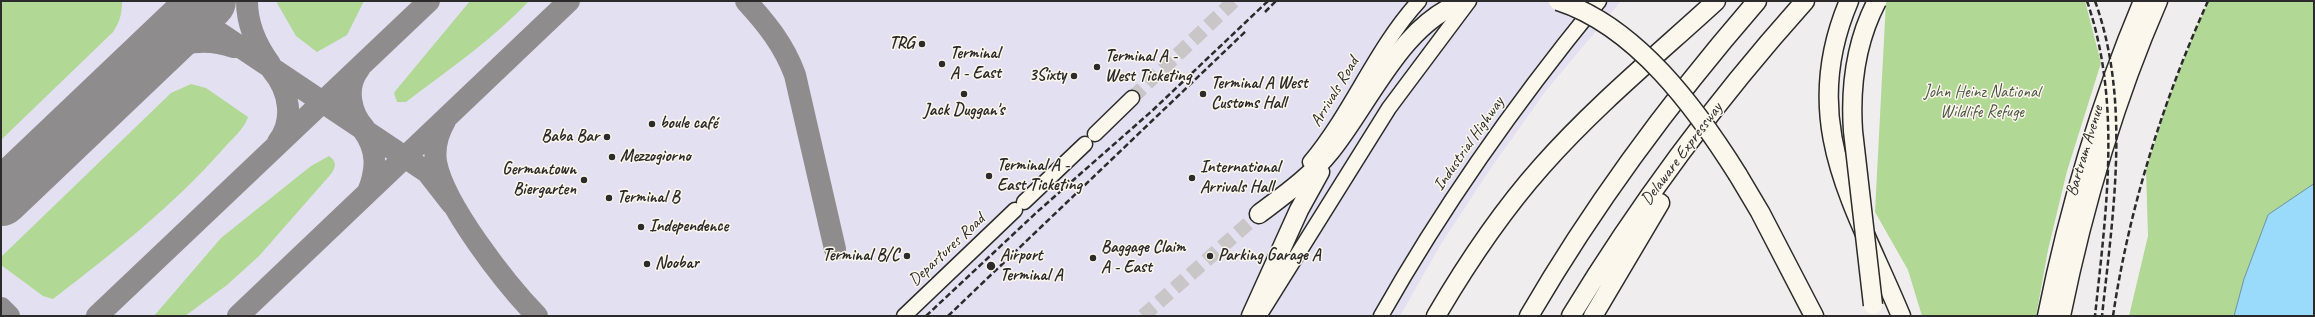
<!DOCTYPE html>
<meta charset="utf-8">
<style>
body{margin:0}
#map{position:relative;width:2315px;height:317px;overflow:hidden;background:#f0edee;font-family:Caveat,sans-serif}
canvas{display:block}
.frame{position:absolute;inset:0;border:2px solid #2b2b2b;pointer-events:none}
</style>
<div id="map">
<canvas width="2315" height="317"></canvas>
<div class="frame"></div>
</div>
<script>
const ctx = document.querySelector('canvas').getContext('2d');
ctx.lineJoin = 'round';
function paint(path, color) {
  ctx.fillStyle = color;
  ctx.fill(path, 'evenodd');
}
function trace(path, color, width, dash) {
  ctx.strokeStyle = color;
  ctx.lineWidth = width;
  ctx.lineCap = dash ? 'butt' : 'round';
  ctx.setLineDash(dash || []);
  ctx.stroke(path);
}
function drawText(font, color, halo, rows, align = 'center') {
  ctx.font = font + ' Caveat,sans-serif';
  ctx.lineWidth = 3;
  ctx.setLineDash([]);
  ctx.textBaseline = 'middle';
  ctx.strokeStyle = halo;
  ctx.fillStyle = color;
  for (const [text, x, y, turn = 0] of rows) {
    ctx.save();
    ctx.translate(x, y);
    ctx.rotate((+turn || 0) * Math.PI / 180);
    ctx.textAlign = isNaN(turn) ? turn : align;
    if (halo) ctx.strokeText(text, 0, 0);
    ctx.fillText(text, 0, 0);
    ctx.restore();
  }
}
paint(new Path2D(`
 M1,1H1621L1545,92L1491,168L1441,244L1400,316H1Z`), '#e3e1f1');
paint(new Path2D(`
 M1,1H122C122,13 120,22 113,32L1,140Z
 M279,1H364L347,35L317,52L296,36L277,3Z
 M470,1H529C492,40 448,70 406,102H397L394,93L397,89Z
 M1886,1H2085L2101,63L2067,171L2048,250L2036,316H1922L1908,270L1875,212Z
 M2209,1H2314V316H2129L2148,236L2146,170L2167,103L2195,31Z
 M191,84L206,88L248,117C244,129 232,139 224,148C174,205 113,253 53,299L43,296L1,265V257L171,93Z
 M329,156C337,161 336,167 331,174L259,256L227,285L185,316H154L221,238L311,166Z`), '#b1d894');
const water = new Path2D(`
 M2314,184V316H2234L2244,279L2268,215Z`);
paint(water, '#9adafb');
trace(water, '#6e94a8', 1);
trace(new Path2D(`
 M178,1L197,18L427,172L452,204
 M247,1C247,25 256,45 270,64
 M746,1C767,24 784,45 795,75L835,249
 M186,28L220,1
 M137,68C168,46 196,34 234,47
 M359,69C345,87 350,113 365,129
 M272,70C289,90 295,120 278,142
 M445,121C438,133 434,148 436,162C444,205 506,284 537,316
 M363,130C378,150 377,170 368,192
 M1,308L9,316
 M97,316L429,1
 M238,316L569,1`), '#8e8c8c', 22);
trace(new Path2D(`
 M1,198L208,1`), '#8e8c8c', 56);
trace(new Path2D(`
 M1132,98L1234,1
 M1143,316L1259,214`), '#c9c6c7', 14, [14, 7]);
const secondary = new Path2D(`
 M1095,134L1132,98
 M1310,162C1352,112 1375,49 1419,1
 M1024,202L1085,144
 M904,316L1015,210
 M1259,316L1389,108L1469,1
 M1381,316C1444,204 1518,100 1599,1`);
const primary = new Path2D(`
 M2046,316C2068,207 2099,103 2142,1
 M2062,316C2084,208 2115,102 2159,1`);
const highway = new Path2D(`
 M1849,1C1797,123 1855,205 1901,316
 M1738,175L1760,212L1814,316
 M1259,214C1284,195 1310,177 1330,152C1370,103 1401,23 1465,1
 M1251,316L1299,210L1320,172
 M1436,316C1467,263 1501,212 1542,166C1595,106 1657,55 1716,1
 M1529,316C1594,204 1672,99 1757,1
 M1571,316C1639,204 1718,98 1805,1
 M1593,316L1660,203`);
trace(secondary, '#2b2b2b', 17);
trace(primary, '#2b2b2b', 19);
trace(highway, '#2b2b2b', 21);
trace(secondary, '#fbf7ec', 14);
trace(primary, '#fbf7ec', 16);
trace(highway, '#fbf7ec', 18);
trace(new Path2D(`
 M2087,1C2122,103 2106,211 2095,316
 M2095,1C2131,101 2113,213 2102,316
 M1265,12L1276,1
 M926,316L1037,212L1153,110L1268,1
 M948,316L1247,30
 M2113,316C2129,208 2163,101 2208,1`), '#2b2b2b', 2.5, [6, 3]);
const highwayBridge = new Path2D(`
 M1558,1C1636,26 1696,108 1738,175
 M1873,305L1853,131C1850,86 1856,41 1877,1`);
trace(highwayBridge, '#2b2b2b', 21, []);
trace(highwayBridge, '#fbf7ec', 18);
for (const [x, y, r, color] of [
 [922,44,4,"#2b2b2b"],
 [942,64,4,"#2b2b2b"],
 [1097,67,4,"#2b2b2b"],
 [1074,76,4,"#2b2b2b"],
 [964,94,4,"#2b2b2b"],
 [1203,94,4,"#2b2b2b"],
 [652,124,4,"#2b2b2b"],
 [607,137,4,"#2b2b2b"],
 [612,157,4,"#2b2b2b"],
 [989,176,4,"#2b2b2b"],
 [1192,178,4,"#2b2b2b"],
 [584,180,4,"#2b2b2b"],
 [609,198,4,"#2b2b2b"],
 [641,227,4,"#2b2b2b"],
 [907,256,4,"#2b2b2b"],
 [1210,256,4,"#2b2b2b"],
 [1093,258,4,"#2b2b2b"],
 [647,264,4,"#2b2b2b"],
 [991,266,5,"#2b2b2b"]
]) {
  const dot = new Path2D();
  dot.arc(x, y, r, 0, 2 * Math.PI);
  ctx.fillStyle = color;
  ctx.fill(dot);
  trace(dot, '#fbf7ec', 1.5);
}
drawText('bold 17px', '#2b2b2b', '#fbf7ec', [
 ["TRG",914,44,"right"],
 ["Terminal",950,54],
 ["A - East",950,74],
 ["Terminal A -",1105,57],
 ["West Ticketing",1105,77],
 ["3Sixty",1066,76,"right"],
 ["Terminal A West",1211,84],
 ["Customs Hall",1211,104],
 ["Jack Duggan's",964,111,"center"],
 ["boule café",660,124],
 ["Baba Bar",599,137,"right"],
 ["Mezzogiorno",620,157],
 ["Terminal A -",997,166],
 ["East Ticketing",997,186],
 ["International",1200,168],
 ["Arrivals Hall",1200,188],
 ["Germantown",576,170,"right"],
 ["Biergarten",576,190,"right"],
 ["Terminal B",617,198],
 ["Independence",649,227],
 ["Baggage Claim",1101,248],
 ["A - East",1101,268],
 ["Terminal B/C",899,256,"right"],
 ["Airport",1000,256],
 ["Terminal A",1000,276],
 ["Parking Garage A",1218,256],
 ["Noobar",655,264]
], 'left');
drawText('17px', '#2b2b2b', '#fbf7ec', [
 ["Arrivals Road",1335,92,-59],
 ["Industrial Highway",1469,144,-55],
 ["Bartram Avenue",2085,151,-73],
 ["Delaware Expressway",1682,154,-53],
 ["Departures Road",947,250,-43]
]);
drawText('17px', '#4c5645', '#fbf7ec', [
 ["John Heinz National",1982,93],
 ["Wildlife Refuge",1982,113]
]);
</script>
